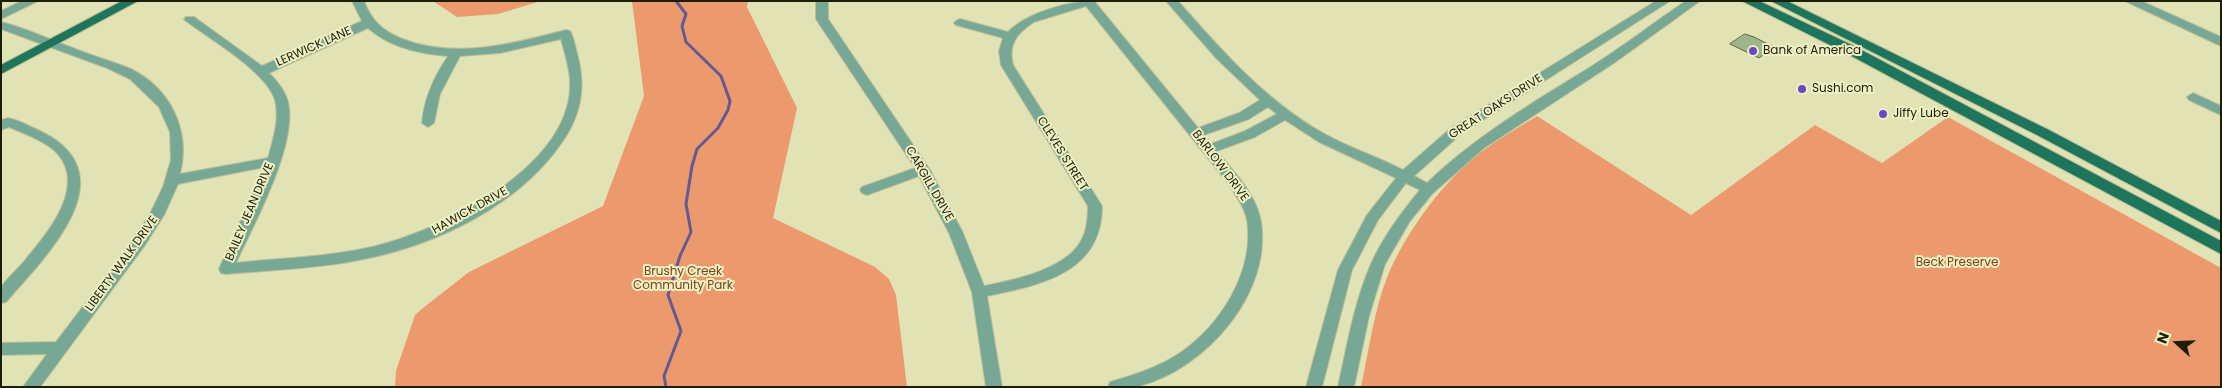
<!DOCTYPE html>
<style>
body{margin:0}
#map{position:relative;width:2222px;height:388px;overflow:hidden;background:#e1e3b5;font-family:Poppins,sans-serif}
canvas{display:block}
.frame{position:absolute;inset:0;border:2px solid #1d1d0c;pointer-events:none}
.north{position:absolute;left:2152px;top:318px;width:50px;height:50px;-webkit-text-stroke:4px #eef0c2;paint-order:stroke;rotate:290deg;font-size:14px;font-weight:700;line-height:20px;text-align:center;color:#1d1d0c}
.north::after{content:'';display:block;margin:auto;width:18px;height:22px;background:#1d1d0c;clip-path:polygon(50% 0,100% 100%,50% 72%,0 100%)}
</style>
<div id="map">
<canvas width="2222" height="388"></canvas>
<div class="frame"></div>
<div class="north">N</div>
</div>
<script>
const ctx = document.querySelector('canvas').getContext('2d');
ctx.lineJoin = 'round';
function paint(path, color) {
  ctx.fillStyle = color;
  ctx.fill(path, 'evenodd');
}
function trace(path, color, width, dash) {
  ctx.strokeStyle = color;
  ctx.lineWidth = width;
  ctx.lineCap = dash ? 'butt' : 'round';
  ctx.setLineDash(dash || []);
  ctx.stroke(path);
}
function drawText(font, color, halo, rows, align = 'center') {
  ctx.font = font + ' Poppins,sans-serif';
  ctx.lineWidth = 4;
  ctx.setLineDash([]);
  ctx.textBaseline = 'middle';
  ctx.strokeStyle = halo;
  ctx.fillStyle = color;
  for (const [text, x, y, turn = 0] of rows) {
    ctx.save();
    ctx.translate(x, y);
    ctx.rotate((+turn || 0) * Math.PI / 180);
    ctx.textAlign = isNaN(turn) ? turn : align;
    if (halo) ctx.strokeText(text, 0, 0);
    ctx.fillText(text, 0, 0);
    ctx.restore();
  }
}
paint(new Path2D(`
 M433,1H541L498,14L457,17Z
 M632,1H748L747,7L797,108L773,218L875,267L889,279L896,295L907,387H395L396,371L415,315L423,308L469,272L603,206L644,96Z
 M1537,116L1691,215L1815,125L1882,163L1948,117L2221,268V387H1361C1369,350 1374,310 1388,275C1405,235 1438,189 1470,161C1491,143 1514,130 1537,116Z`), '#ec9a6d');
trace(new Path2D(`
 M666,387L664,376L681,331L668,295L680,256L691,232L686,204L692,166L697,149L718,128L728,110L730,101L721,76L686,42L682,26L686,14L676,1`), '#645992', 3);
const building = new Path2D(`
 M1745,34L1754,37L1774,47L1759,58L1730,44Z`);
paint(building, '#a0b48c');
trace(building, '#586a45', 1);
const minor = new Path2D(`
 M22,1H38L1,19V11Z
 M352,1H364C371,20 382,30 400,38C454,60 512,44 566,30L570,31C574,38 575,46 577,53C585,83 583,109 566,136C522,206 433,247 354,261C312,269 269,270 226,274L221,273L219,269L265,167L178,184L164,215L145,245L40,387H23L47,354L1,355V343L56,342L116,263L150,214L163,187L171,160L170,132L159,107L130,79L107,68L1,29V22C26,28 50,40 73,48C92,56 112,61 131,69C171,89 191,131 180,174L268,158C273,140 280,119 275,100C267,72 210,39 186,21L184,19L186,17H194L262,66L362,21ZM368,28C389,47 420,54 448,56C434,77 424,98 422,123L428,127L434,123L440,94L460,56L500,53L561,39C565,55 571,71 570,87C568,169 440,231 372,247C327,257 281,258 236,263C254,224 298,144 288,102C285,90 277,81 269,73Z
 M816,1H828V19L930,170L963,233L984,286C1014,280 1070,269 1083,237C1087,228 1088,216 1088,206L1001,65L999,51L1003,38L956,25L954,23L956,21L960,19L1008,32C1026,13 1069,1 1094,1L1198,128L1239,113L1260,100L1216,58L1166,1H1178C1221,50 1264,99 1321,132C1347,147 1376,156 1403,170L1451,128L1656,1H1670L1461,134L1414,176L1427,183C1476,136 1534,102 1592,66C1624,46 1654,22 1686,1H1700L1614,63L1484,148L1432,194L1410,221L1385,264L1369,316L1354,387H1338C1347,346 1354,303 1371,264C1383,237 1401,213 1420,190L1406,183L1378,220L1352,270L1322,387H1306L1338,270L1367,215L1396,178L1319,142L1285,120L1255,137L1217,151C1233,171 1257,195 1261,222C1272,293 1206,369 1139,386C1129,388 1118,387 1108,387L1110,382C1134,375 1159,367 1180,353C1221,325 1255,271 1247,220C1245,207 1235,195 1228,183L1086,6L1034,22C1017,33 1008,44 1013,65L1102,206C1102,273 1041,285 987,296L1002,387H986L972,292L949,233L919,176L867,195L862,193L860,190L862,187L915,168L816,19ZM1268,107L1277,114L1245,131L1211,144L1204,135L1249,119Z
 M2125,1H2141L2221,37V46Z
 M2193,93L2221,106V115L2189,100L2187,97Z
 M8,118C18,120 27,125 36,129C132,172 48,254 6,302L1,303C1,299 0,292 1,288C4,281 21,266 26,259C48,233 88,185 56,152C43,140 25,134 9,127L1,130V120Z`);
const major = new Path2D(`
 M122,1H138L1,74V65Z
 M1742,1H1759L1854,46L2221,241V254L1844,52Z
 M1771,1H1787L2047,129L2221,221V233L2037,135Z`);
trace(minor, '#bebf97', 2);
trace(major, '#bebf97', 2);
paint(minor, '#77a896');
paint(major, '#1d755c');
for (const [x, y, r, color] of [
 [1753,51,5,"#674ac3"],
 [1802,89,5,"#674ac3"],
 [1883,114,5,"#674ac3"]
]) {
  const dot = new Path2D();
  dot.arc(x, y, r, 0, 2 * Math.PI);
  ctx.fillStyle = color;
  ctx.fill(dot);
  trace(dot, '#eef0c2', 2);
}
drawText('12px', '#1d1d0c', '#eef0c2', [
 ["LERWICK LANE",314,47,-24],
 ["GREAT OAKS DRIVE",1496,107,-33],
 ["CLEVES STREET",1062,154,58],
 ["BARLOW DRIVE",1220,166,53],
 ["CARGILL DRIVE",929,184,60],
 ["HAWICK DRIVE",470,211,-29],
 ["BAILEY JEAN DRIVE",250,212,-67],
 ["LIBERTY WALK DRIVE",122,264,-54]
]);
drawText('12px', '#1d1d0c', '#eef0c2', [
 ["Bank of America",1763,51],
 ["Sushi.com",1812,89],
 ["Jiffy Lube",1893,114]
], 'left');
drawText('12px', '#7f421d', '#eef0c2', [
 ["Beck Preserve",1957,263],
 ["Brushy Creek",683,272],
 ["Community Park",683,286]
]);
</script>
